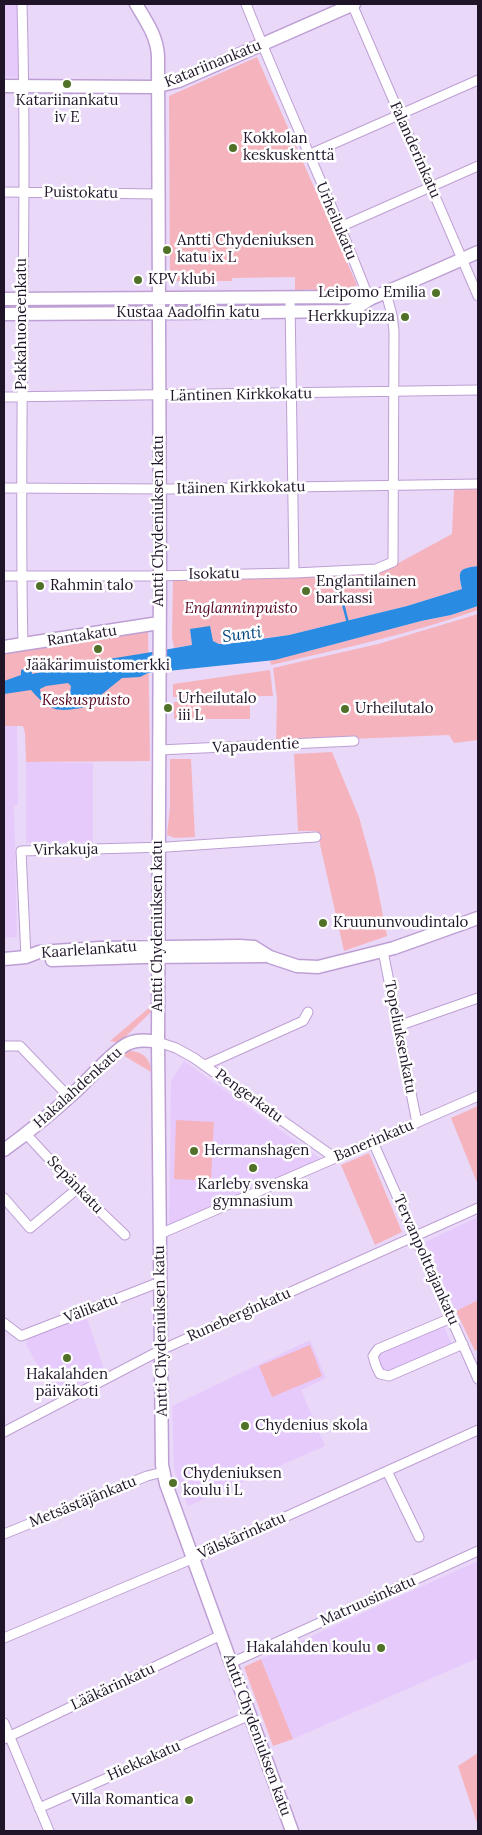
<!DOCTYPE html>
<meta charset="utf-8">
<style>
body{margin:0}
#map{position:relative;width:482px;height:1835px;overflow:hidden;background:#ead8f9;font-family:Lora,serif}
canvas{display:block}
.frame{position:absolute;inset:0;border:5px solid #201428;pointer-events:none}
</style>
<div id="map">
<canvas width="482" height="1835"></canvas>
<div class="frame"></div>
</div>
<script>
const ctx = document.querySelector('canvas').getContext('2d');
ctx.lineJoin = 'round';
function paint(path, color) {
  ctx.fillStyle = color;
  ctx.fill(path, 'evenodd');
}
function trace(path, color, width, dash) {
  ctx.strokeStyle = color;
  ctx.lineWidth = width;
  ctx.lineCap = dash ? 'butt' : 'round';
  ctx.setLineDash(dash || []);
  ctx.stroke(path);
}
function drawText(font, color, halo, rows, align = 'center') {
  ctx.font = font + ' Lora,serif';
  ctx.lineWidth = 5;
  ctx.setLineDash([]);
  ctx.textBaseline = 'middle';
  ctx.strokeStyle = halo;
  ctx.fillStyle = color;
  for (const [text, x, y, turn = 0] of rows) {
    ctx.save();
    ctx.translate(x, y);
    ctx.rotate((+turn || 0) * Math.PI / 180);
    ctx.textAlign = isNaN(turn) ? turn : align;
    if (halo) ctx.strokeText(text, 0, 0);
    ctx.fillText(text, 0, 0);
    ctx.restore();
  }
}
paint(new Path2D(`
 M4,4H17L19,77H4Z
 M4,726H17L18,805H14L17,937L4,938Z
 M26,762L93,763V842L26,843Z
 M184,1061L252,1110L325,1162L169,1229L171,1081Z
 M478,1217V1300L456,1311L425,1242Z
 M86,1315L105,1372L54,1396L26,1344L27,1339Z
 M443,1324L452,1345L390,1371L385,1370L382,1367L378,1357L380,1352Z
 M310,1340L326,1378L301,1390L325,1446L188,1506L174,1469L172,1406Z
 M478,1561V1658L293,1739L261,1659Z`), '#e6cafc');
paint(new Path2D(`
 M257,57L357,285L349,289L295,290V277L232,278V281H170L169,96Z
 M29,303H142V306H121L98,309H29Z
 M454,489H478V566C460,569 457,570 462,589L407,606L289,635L219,644L190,629L192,645L174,648L172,638L173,579L393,566L452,534Z
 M478,606V610C411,634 340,649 271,665L270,661L421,621L451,615Z
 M478,614V740L454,743L449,735L276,742L277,699L273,668L378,644Z
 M148,629L150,761L26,762L25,733L23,726H4V651Z
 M270,670L273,696L173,697V684Z
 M174,702H250V719H174Z
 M332,752L359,817L375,875L387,936L344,951L317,831H298L294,754Z
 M170,759H191L195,837L175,838L167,835L170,806Z
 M150,1007L151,1012L119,1043L110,1041Z
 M128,1051C142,1051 151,1058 151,1072L121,1054Z
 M478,1106V1185L451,1118Z
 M176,1120L214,1122L211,1181L174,1179Z
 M369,1153L402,1232L375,1245L341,1165Z
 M478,1300V1349L475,1351L456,1311Z
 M310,1345L322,1376L272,1397L259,1366Z
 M261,1659L293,1739L273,1746L244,1667Z
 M478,1753V1826L458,1766Z`), '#f5b4bd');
paint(new Path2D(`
 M478,566V606L451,615L421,621L275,660L148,673L140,677L122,678L101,695L93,694L87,707C57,712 51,713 31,690L4,694V681L21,675V670L31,667L32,674C85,661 139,655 192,645L190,629L210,626L213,641L219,644H227L289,635L407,606L462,589C458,570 458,569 478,566ZM68,683L71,686L70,693L63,699L50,701C45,699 40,695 40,689L46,686Z`), '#298be1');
trace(new Path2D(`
 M333,585L343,604L348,623`), '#298be1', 2.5);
const street = new Path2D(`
 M22,4C28,217 18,431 23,645
 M246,4C285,103 331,199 369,299
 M352,4L478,296
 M308,155L478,80
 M4,192L159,194
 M340,227L478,166
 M290,298L294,573
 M4,397L478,390
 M4,488L168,489L478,484
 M4,576H153L294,573L376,569L393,562L394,331L392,315L386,293
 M159,750L354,741
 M383,951L417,1123
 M26,957L21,851L167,847L316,837
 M398,1026L478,998
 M158,1042L176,1048L194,1058L335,1158
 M4,1046H20L69,1097
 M205,1065L303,1021L308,1012
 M26,1134L77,1189L125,1235
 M373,1142L478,1379
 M4,1198L30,1228L77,1189
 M160,1234L478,1096
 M451,1318L378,1349L373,1356L376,1366L380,1374L389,1376L463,1344
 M4,1323L21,1336L160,1282
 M4,1432L161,1350L478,1208
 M387,1471L419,1537
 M4,1534L147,1476L163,1472
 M4,1638L194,1558L478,1430
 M231,1663L478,1551
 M4,1723L49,1831
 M4,1739L221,1635
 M39,1808L250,1715`);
const secondary = new Path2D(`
 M136,4C146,21 157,36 158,56L160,575L158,1042L162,1465L166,1484L292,1831
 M4,86L154,87L179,81L354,4
 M4,299L348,297L369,299
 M4,314L172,313L349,311C360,308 363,302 372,298C408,283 443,268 478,252
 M4,647L159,623
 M4,959L26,957L39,952L100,948L240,946L254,947L270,957L297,966L318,967L394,948L478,918
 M52,960L143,957L265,956
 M4,1150C29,1132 53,1112 76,1091C89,1079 113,1051 127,1044C137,1039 148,1040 158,1042`);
trace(street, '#bd9fd4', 11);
trace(secondary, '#bd9fd4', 15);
trace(street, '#fff', 9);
trace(secondary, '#fff', 12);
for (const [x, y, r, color] of [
 [67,84,5,"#517128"],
 [233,148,5,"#517128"],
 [167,250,5,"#517128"],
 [138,280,5,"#517128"],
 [436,293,5,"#517128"],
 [405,317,5,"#517128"],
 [40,586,5,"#517128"],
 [306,591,5,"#517128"],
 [98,649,5,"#517128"],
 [168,708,5,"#517128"],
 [345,709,5,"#517128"],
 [323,923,5,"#517128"],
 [194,1151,5,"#517128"],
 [253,1168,5,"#517128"],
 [67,1358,5,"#517128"],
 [245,1426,5,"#517128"],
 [173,1483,5,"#517128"],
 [381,1648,5,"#517128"],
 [189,1800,5,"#517128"]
]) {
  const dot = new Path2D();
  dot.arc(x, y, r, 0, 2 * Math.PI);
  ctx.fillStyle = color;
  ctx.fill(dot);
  trace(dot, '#fff', 2);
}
drawText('15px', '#201428', '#fff', [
 ["Katariinankatu",213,64,-22],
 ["Falanderinkatu",415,150,66],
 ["Puistokatu",81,193,1],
 ["Urheilukatu",336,221,67],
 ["Kustaa Aadolfin katu",188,313],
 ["Pakkahuoneenkatu",22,324,-90],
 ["Läntinen Kirkkokatu",241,395,-1],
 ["Itäinen Kirkkokatu",241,488,-1],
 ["Antti Chydeniuksen katu",159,521,-90],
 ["Isokatu",214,574,-1],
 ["Rantakatu",82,636,-9],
 ["Vapaudentie",256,746,-3],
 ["Virkakuja",66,850,-1],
 ["Antti Chydeniuksen katu",158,926,-90],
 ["Kaarlelankatu",89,950,-4],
 ["Topeliuksenkatu",400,1037,79],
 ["Hakalahdenkatu",78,1088,-42],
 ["Pengerkatu",249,1096,36],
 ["Banerinkatu",374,1141,-23],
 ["Sepänkatu",75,1185,46],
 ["Tervanpolttajankatu",426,1260,66],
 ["Välikatu",91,1309,-21],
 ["Runeberginkatu",239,1315,-24],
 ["Antti Chydeniuksen katu",161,1331,-91],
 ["Metsästäjänkatu",83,1502,-22],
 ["Välskärinkatu",242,1536,-24],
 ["Matruusinkatu",368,1601,-24],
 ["Lääkärinkatu",113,1687,-25],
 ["Antti Chydeniuksen katu",257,1735,70],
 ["Hiekkakatu",144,1761,-24]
]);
drawText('15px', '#201428', '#fff', [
 ["Katariinankatu",67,101,"center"],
 ["iv E",67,118,"center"],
 ["Kokkolan",243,139],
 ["keskuskenttä",243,156],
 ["Antti Chydeniuksen",177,241],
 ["katu ix L",177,258],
 ["KPV klubi",148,280],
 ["Leipomo Emilia",426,293,"right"],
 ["Herkkupizza",395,317,"right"],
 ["Englantilainen",316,582],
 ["barkassi",316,599],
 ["Rahmin talo",50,586],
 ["Jääkärimuistomerkki",98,666,"center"],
 ["Urheilutalo",178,699],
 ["iii L",178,716],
 ["Urheilutalo",355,709],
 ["Kruununvoudintalo",333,923],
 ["Hermanshagen",204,1151],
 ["Karleby svenska",253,1185,"center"],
 ["gymnasium",253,1202,"center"],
 ["Hakalahden",67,1375,"center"],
 ["päiväkoti",67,1392,"center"],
 ["Chydenius skola",255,1426],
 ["Chydeniuksen",183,1474],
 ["koulu i L",183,1491],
 ["Hakalahden koulu",371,1648,"right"],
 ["Villa Romantica",179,1800,"right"]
], 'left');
drawText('italic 15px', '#53011d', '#fff', [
 ["Englanninpuisto",241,609],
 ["Keskuspuisto",86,701]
]);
drawText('italic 16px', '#00467e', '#fff', [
 ["Sunti",242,635,-7]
]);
</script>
